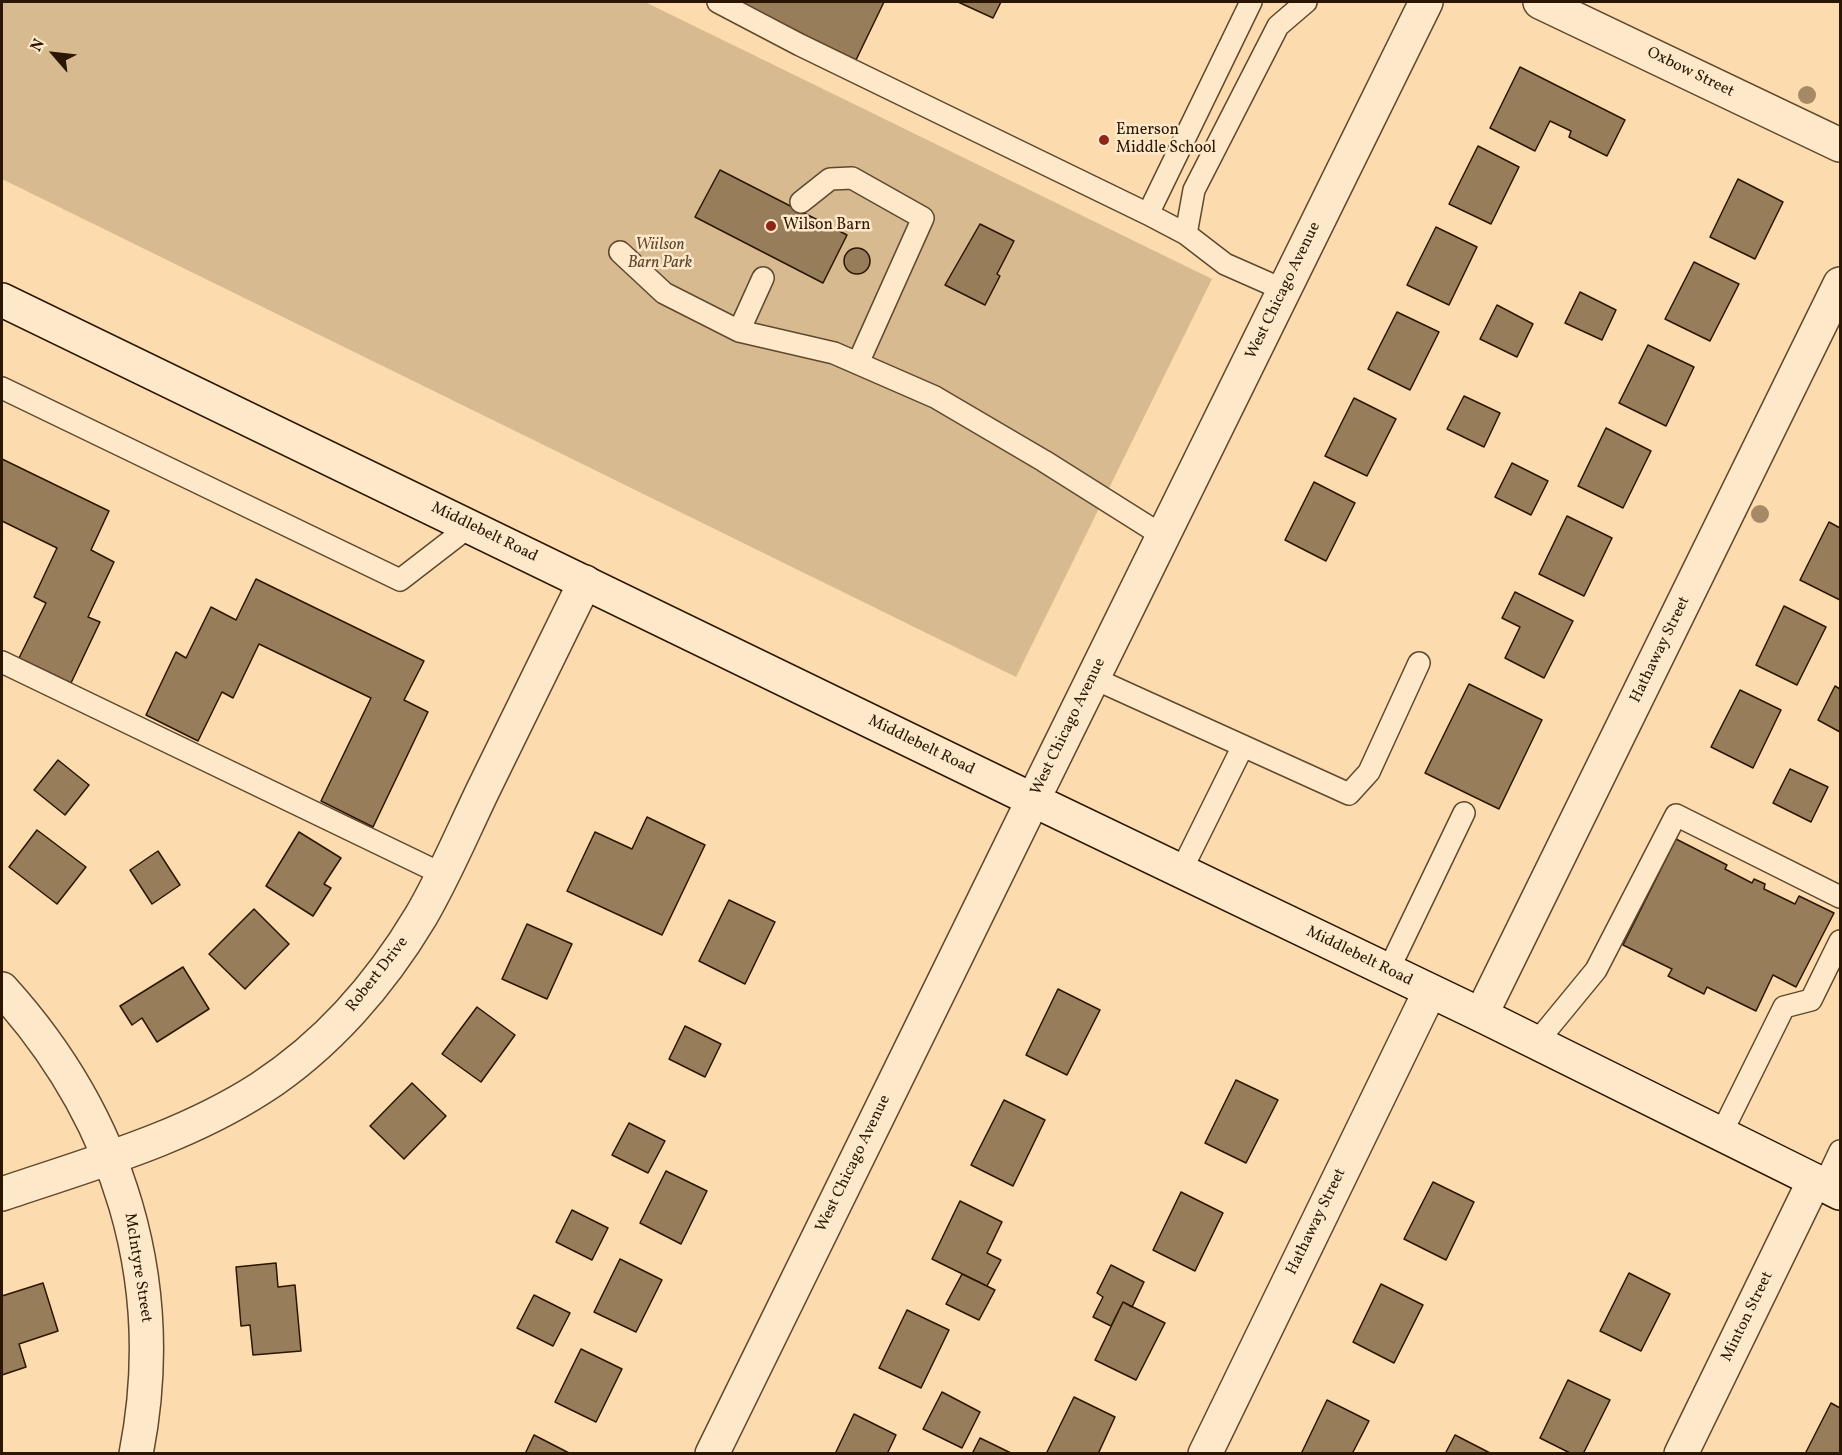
<!DOCTYPE html>
<style>
body{margin:0}
#map{position:relative;width:1842px;height:1455px;overflow:hidden;background:#fcdcae;font-family:Vollkorn,serif}
canvas{display:block}
.frame{position:absolute;inset:0;border:3px solid #2b1602;pointer-events:none}
.north{position:absolute;left:24px;top:24px;width:60px;height:60px;-webkit-text-stroke:4px #fde8ca;paint-order:stroke;rotate:298deg;font-size:16px;font-weight:700;line-height:24px;text-align:center;color:#2b1602}
.north::after{content:'';display:block;margin:auto;width:21px;height:27px;background:#2b1602;clip-path:polygon(50% 0,100% 100%,50% 72%,0 100%)}
</style>
<div id="map">
<canvas width="1842" height="1455"></canvas>
<div class="frame"></div>
<div class="north">N</div>
</div>
<script>
const ctx = document.querySelector('canvas').getContext('2d');
ctx.lineJoin = 'round';
function paint(path, color) {
  ctx.fillStyle = color;
  ctx.fill(path, 'evenodd');
}
function trace(path, color, width, dash) {
  ctx.strokeStyle = color;
  ctx.lineWidth = width;
  ctx.lineCap = dash ? 'butt' : 'round';
  ctx.setLineDash(dash || []);
  ctx.stroke(path);
}
function drawText(font, color, halo, rows, align = 'center') {
  ctx.font = font + ' Vollkorn,serif';
  ctx.lineWidth = 5;
  ctx.setLineDash([]);
  ctx.textBaseline = 'middle';
  ctx.strokeStyle = halo;
  ctx.fillStyle = color;
  for (const [text, x, y, turn = 0] of rows) {
    ctx.save();
    ctx.translate(x, y);
    ctx.rotate((+turn || 0) * Math.PI / 180);
    ctx.textAlign = isNaN(turn) ? turn : align;
    if (halo) ctx.strokeText(text, 0, 0);
    ctx.fillText(text, 0, 0);
    ctx.restore();
  }
}
paint(new Path2D(`
 M2,2H645L1212,279L1016,677L2,179Z`), '#d8ba91');
const building = new Path2D(`
 M745,2H884L856,60L743,5Z
 M958,2H1001L993,18Z
 M1520,67L1625,120L1607,156L1569,137L1571,131L1550,121L1535,151L1490,128Z
 M1478,146L1519,167L1491,224L1449,204Z
 M720,170L847,235L823,283L695,217Z
 M1738,179L1783,202L1755,259L1710,237Z
 M980,224L1014,241L997,274L1000,276L985,305L945,285Z
 M1436,227L1477,247L1449,305L1407,285Z
 M844 261a13 13 0 1 1 26 0a13 13 0 1 1-26 0Z
 M1694,262L1739,284L1710,341L1665,319Z
 M1580,292L1616,310L1602,340L1565,323Z
 M1497,305L1533,324L1517,357L1480,339Z
 M1397,312L1439,332L1410,390L1368,369Z
 M1648,345L1694,367L1666,426L1619,403Z
 M1464,396L1500,413L1484,447L1447,429Z
 M1354,398L1396,419L1367,476L1325,456Z
 M1606,428L1651,451L1623,508L1578,486Z
 M2,459L109,511L91,550L114,562L88,617L100,622L71,683L19,658L46,603L34,597L57,548L2,521Z
 M1512,463L1548,481L1531,515L1495,497Z
 M1314,482L1355,503L1326,561L1285,540Z
 M1567,516L1612,538L1584,596L1539,574Z
 M1829,522L1840,528V600L1800,580Z
 M256,579L424,661L404,700L428,712L373,827L321,801L371,698L259,644L233,698L222,692L198,741L146,715L176,652L186,658L211,607L236,620Z
 M1515,592L1573,621L1544,678L1505,658L1520,627L1502,618Z
 M1784,606L1826,627L1797,685L1756,665Z
 M1469,684L1542,720L1499,809L1425,773Z
 M1835,686L1840,689V732L1818,720Z
 M1740,690L1781,710L1753,768L1711,747Z
 M58,760L89,785L65,815L34,790Z
 M1790,769L1828,787L1811,822L1773,803Z
 M647,817L705,845L662,935L567,891L595,832L632,849Z
 M37,830L86,867L57,904L9,867Z
 M299,832L341,858L324,884L331,888L313,916L266,886Z
 M1676,839L1727,865L1725,869L1752,883L1754,879L1765,884L1764,889L1795,904L1799,896L1834,913L1796,987L1773,975L1756,1011L1707,987L1704,994L1668,976L1672,969L1623,945Z
 M158,851L180,885L152,904L130,870Z
 M729,900L775,922L745,984L699,961Z
 M254,909L289,944L245,989L209,954Z
 M527,924L572,944L547,999L502,979Z
 M183,967L209,1009L157,1042L142,1018L132,1025L120,1006Z
 M1058,989L1100,1010L1067,1075L1026,1055Z
 M477,1007L515,1035L481,1082L442,1054Z
 M685,1026L721,1044L705,1077L669,1059Z
 M1236,1080L1278,1100L1246,1163L1205,1143Z
 M412,1083L446,1116L404,1159L370,1126Z
 M1004,1100L1045,1120L1013,1186L971,1165Z
 M629,1123L665,1141L648,1173L612,1155Z
 M666,1171L707,1191L681,1244L640,1223Z
 M1433,1182L1474,1202L1446,1260L1404,1239Z
 M1181,1192L1223,1213L1195,1271L1153,1250Z
 M960,1201L1002,1222L987,1253L1001,1260L987,1286L932,1259Z
 M572,1210L608,1228L592,1260L556,1242Z
 M620,1259L662,1280L636,1332L594,1312Z
 M276,1263L278,1287L295,1285L301,1351L253,1355L250,1325L241,1326L236,1267Z
 M1111,1265L1144,1282L1132,1307L1123,1302L1111,1326L1093,1317L1103,1297L1097,1293Z
 M1629,1273L1670,1294L1641,1351L1600,1331Z
 M962,1274L995,1290L979,1320L946,1304Z
 M43,1283L58,1331L19,1344L26,1367L2,1375V1296Z
 M1381,1284L1423,1305L1394,1363L1353,1342Z
 M534,1295L570,1313L553,1346L517,1328Z
 M1123,1302L1165,1323L1136,1380L1095,1360Z
 M907,1310L949,1330L921,1388L879,1368Z
 M581,1349L622,1369L596,1422L555,1402Z
 M1568,1380L1610,1400L1583,1454H1572L1540,1438Z
 M942,1392L980,1412L962,1448L923,1429Z
 M1074,1397L1115,1417L1098,1454H1046Z
 M1327,1400L1369,1421L1352,1454H1301Z
 M1831,1403L1840,1408V1454H1805Z
 M854,1414L896,1435L887,1454H835Z
 M534,1435L571,1454H525Z
 M1455,1435L1492,1454H1445Z
 M980,1438L1013,1454H972Z`);
paint(building, '#987d5b');
trace(building, '#2b1602', 1.5);
const service = new Path2D(`
 M718,2L800,45L1148,214L1186,234L1225,264L1284,290
 M801,202L830,179L852,178L923,218L858,363
 M1148,214L1251,2
 M1186,234L1194,190L1278,26L1306,2
 M620,252L664,293L739,331L834,353L935,397L1044,461L1163,536
 M739,331L763,278
 M2,388L400,580L470,526
 M2,662L442,874
 M1093,678L1349,794L1369,772L1419,663
 M1181,871L1243,746
 M1388,971L1464,813
 M1536,1043L1596,970L1676,815L1840,897
 M1721,1134L1784,1007L1811,1000L1840,941
 M1824,1185L1840,1151`);
const minor = new Path2D(`
 M1540,2L1840,145
 M2,989C119,1118 170,1281 136,1454
 M1481,1015L1840,284
 M2,1194C90,1164 182,1139 261,1088C327,1045 381,983 421,916C445,875 464,829 485,786C518,718 552,650 585,582
 M712,1454L1033,800
 M1205,1454L1430,991
 M1681,1454L1814,1181`);
const tertiary = new Path2D(`
 M1033,800L1426,2`);
const secondary = new Path2D(`
 M2,300L1033,800L1481,1015L1840,1193`);
trace(service, '#5f482d', 24);
trace(minor, '#5f482d', 36);
trace(tertiary, '#5f482d', 36);
trace(secondary, '#2b1602', 36);
trace(service, '#fde8ca', 21);
trace(minor, '#fde8ca', 33);
trace(tertiary, '#fde8ca', 33);
trace(secondary, '#fde8ca', 33);
ctx.fillStyle = '#a68a67';
for (const [x, y] of [
 [1807,95],
 [1760,514]
]) {
  ctx.beginPath();
  ctx.arc(x, y, 9, 0, 2 * Math.PI);
  ctx.fill();
}
for (const [x, y, r, color] of [
 [1104,140,6,"#8f2418"],
 [771,226,6,"#8f2418"]
]) {
  const dot = new Path2D();
  dot.arc(x, y, r, 0, 2 * Math.PI);
  ctx.fillStyle = color;
  ctx.fill(dot);
  trace(dot, '#fde8ca', 2);
}
drawText('16px', '#2b1602', '#fde8ca', [
 ["Oxbow Street",1690,73,26],
 ["West Chicago Avenue",1284,291,-64],
 ["Middlebelt Road",484,533,26],
 ["Hathaway Street",1661,650,-64],
 ["West Chicago Avenue",1069,727,-64],
 ["Middlebelt Road",921,746,26],
 ["Middlebelt Road",1359,957,26],
 ["Robert Drive",378,975,-52],
 ["West Chicago Avenue",854,1164,-64],
 ["Hathaway Street",1317,1222,-64],
 ["McIntyre Street",137,1268,81],
 ["Minton Street",1748,1317,-64]
]);
drawText('16px', '#2b1602', '#fde8ca', [
 ["Emerson",1116,131],
 ["Middle School",1116,149],
 ["Wilson Barn",783,226]
], 'left');
drawText('italic 16px', '#5f472d', '#fde8ca', [
 ["Wiilson",660,246],
 ["Barn Park",660,264]
]);
</script>
